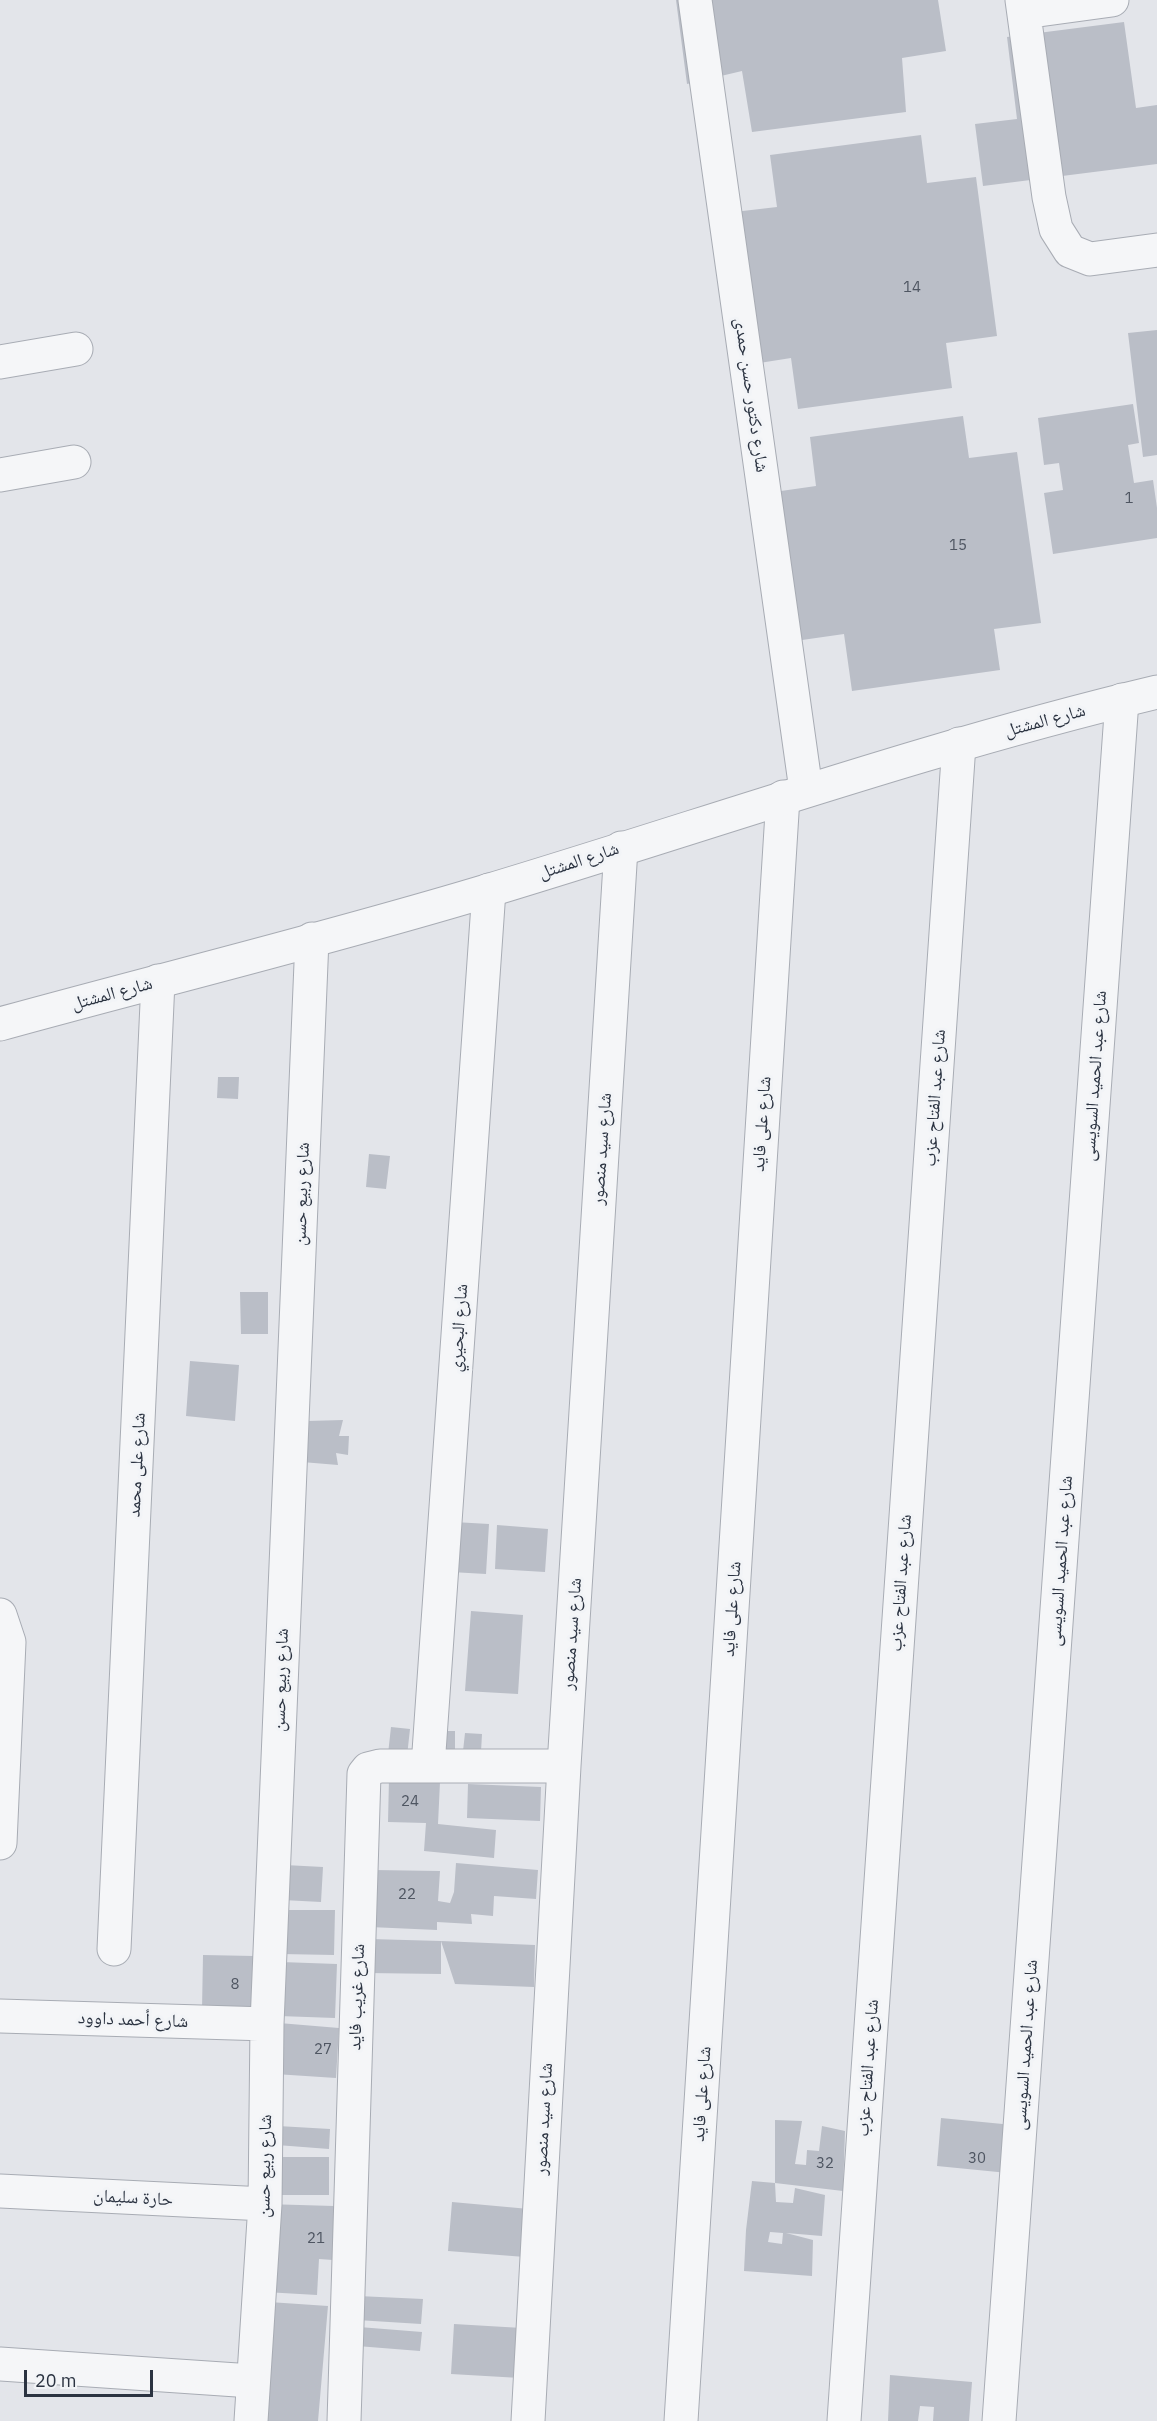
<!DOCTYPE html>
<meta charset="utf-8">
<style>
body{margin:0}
#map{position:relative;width:1157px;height:2421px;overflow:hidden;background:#e3e5ea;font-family:"IBM Plex Sans",sans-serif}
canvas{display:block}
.scale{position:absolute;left:24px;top:2370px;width:129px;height:27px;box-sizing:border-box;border:3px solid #2b3341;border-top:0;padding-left:8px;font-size:18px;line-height:21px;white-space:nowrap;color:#2b3341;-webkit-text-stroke:4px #f2f4f7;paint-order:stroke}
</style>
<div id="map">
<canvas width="1157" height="2421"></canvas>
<div class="scale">20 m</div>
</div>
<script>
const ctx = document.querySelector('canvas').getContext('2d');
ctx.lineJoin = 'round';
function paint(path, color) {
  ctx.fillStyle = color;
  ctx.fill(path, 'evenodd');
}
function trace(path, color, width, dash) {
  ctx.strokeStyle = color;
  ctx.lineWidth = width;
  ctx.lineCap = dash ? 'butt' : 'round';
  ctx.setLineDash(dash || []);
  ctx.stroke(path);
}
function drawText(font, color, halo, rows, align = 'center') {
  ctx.font = font + ' "IBM Plex Sans","Noto Naskh Arabic",sans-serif';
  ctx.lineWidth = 6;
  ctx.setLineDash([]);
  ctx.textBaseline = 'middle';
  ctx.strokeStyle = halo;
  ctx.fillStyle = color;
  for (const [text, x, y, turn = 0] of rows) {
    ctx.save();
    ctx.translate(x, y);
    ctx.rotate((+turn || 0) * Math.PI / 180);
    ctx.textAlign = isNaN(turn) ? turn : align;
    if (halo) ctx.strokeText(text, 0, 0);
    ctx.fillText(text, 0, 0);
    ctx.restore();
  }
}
paint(new Path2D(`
 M676,0H938L946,51L902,58L906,112L752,132L742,71L687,84Z
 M1124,22L1136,108L1157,105V164L983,186L975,124L1017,119L1007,37Z
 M921,135L927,183L976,177L997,336L946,343L952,388L798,409L791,358L753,364L734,212L777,207L770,155Z
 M1157,330V455L1143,457L1128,333Z
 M1133,404L1139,443L1128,445L1134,483L1153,480L1157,508V538L1053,554L1044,493L1063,490L1059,463L1044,465L1038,418Z
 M963,416L969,458L1017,452L1041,623L994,629L1000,670L852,691L844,634L795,641L774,492L816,486L810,437Z
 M218,1077H239L238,1099L217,1098Z
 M369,1154L390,1156L386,1189L366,1187Z
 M240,1292H268V1334H241Z
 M190,1361L239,1365L235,1421L186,1416Z
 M343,1420L339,1436H349L348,1455L336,1453L338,1465L302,1462L307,1421Z
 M454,1522L489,1524L486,1574L451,1572Z
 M497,1525L548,1529L545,1572L495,1569Z
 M471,1611L523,1615L518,1694L465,1691Z
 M391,1727L410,1729L407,1756L388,1754Z
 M441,1731H455V1752L441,1751Z
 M465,1733L482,1734L481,1752L463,1751Z
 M389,1779L440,1782L438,1824L496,1830L494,1858L424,1851L426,1823L388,1822Z
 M468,1784L541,1787L540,1821L467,1818Z
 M456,1863L538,1870L536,1899L494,1896L493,1916L471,1914L472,1924L437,1922V1930L370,1927L373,1870L440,1871L438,1901L450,1903L454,1892Z
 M285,1865L323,1867L321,1902L283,1900Z
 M282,1910H335L334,1955L281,1954Z
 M370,1939L441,1941V1974L368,1973Z
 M441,1941L535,1945L534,1987L455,1984Z
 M203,1955L254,1956L253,2010H202Z
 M281,1962L337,1964L335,2018L279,2016Z
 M279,2023L339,2028L336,2078L275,2074Z
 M941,2118L1013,2125L1008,2173L937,2166Z
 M775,2120L802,2121L795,2164L806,2165L807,2150L819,2151L822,2126L845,2131L843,2191L775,2183Z
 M278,2126L330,2129L329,2149L277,2145Z
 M278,2157H329V2195H278Z
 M752,2181L775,2183L776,2202L793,2203L795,2188L825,2195L822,2236L786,2233L813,2240L812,2276L744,2271L746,2230ZM770,2232L783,2233L782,2244L768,2242Z
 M452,2202L529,2209L525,2257L448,2251Z
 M265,2204L334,2206L333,2260L319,2259L317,2295L265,2292Z
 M358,2296L423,2299L421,2324L357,2320Z
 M269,2302L328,2306L318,2421H260Z
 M454,2324L522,2328L520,2378L451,2374Z
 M359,2327L422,2332L420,2351L357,2346Z
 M890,2375L972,2382L969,2421H933L934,2407L920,2406L918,2421H888Z`), '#babec7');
const minor = new Path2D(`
 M695,0L806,790
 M1022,0L1049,197L1056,229L1070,251L1090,259L1157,250
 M1024,12L1112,0
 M0,362L76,349
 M0,475L74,462
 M0,1615L9,1642L0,1843
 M428,1766L489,890
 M114,1949L158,981
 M0,2016L267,2024
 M0,2191L265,2204
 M0,2364L252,2381
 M251,2421L265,2204L267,2024L312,939
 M344,2421L364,1774L368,1769L380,1766H564
 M528,2421L564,1766L621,848
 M681,2421L783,797
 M844,2421L959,744
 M999,2421L1122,700`);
const tertiary = new Path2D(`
 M0,1024C163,979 328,939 490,890C712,823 931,746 1157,692`);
trace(minor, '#a8acb4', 35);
trace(tertiary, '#a8acb4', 35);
trace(minor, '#f5f6f8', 33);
trace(tertiary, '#f5f6f8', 33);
drawText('15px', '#4f5662', null, [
 ["14",912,288],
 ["1",1129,499],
 ["15",958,546],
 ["24",410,1802],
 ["22",407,1895],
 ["8",235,1985],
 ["27",323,2050],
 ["30",977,2159],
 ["32",825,2164],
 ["21",316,2239]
]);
drawText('18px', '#2b3341', '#f2f4f7', [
 ["شارع دكتور حسن حمدى",751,395,82],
 ["شارع المشتل",1045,721,-15],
 ["شارع المشتل",579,861,-18],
 ["شارع المشتل",112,994,-15],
 ["شارع عبد الحميد السويسى",1095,1076,-86],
 ["شارع عبد الفتاح عزب",935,1098,-86],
 ["شارع على فايد",762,1124,-86],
 ["شارع سيد منصور",602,1149,-86],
 ["شارع ربيع حسن",302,1194,-88],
 ["شارع البحيري",459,1328,-86],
 ["شارع على محمد",137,1465,-87],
 ["شارع عبد الحميد السويسى",1061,1561,-86],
 ["شارع عبد الفتاح عزب",901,1583,-86],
 ["شارع على فايد",732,1609,-86],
 ["شارع سيد منصور",572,1634,-86],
 ["شارع ربيع حسن",281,1680,-88],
 ["شارع غريب فايد",357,1997,-88],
 ["شارع أحمد داوود",133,2020,2],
 ["شارع عبد الحميد السويسى",1026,2045,-86],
 ["شارع عبد الفتاح عزب",868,2068,-86],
 ["شارع على فايد",702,2094,-86],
 ["شارع سيد منصور",544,2119,-87],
 ["شارع ربيع حسن",265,2166,-89],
 ["حارة سليمان",133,2198,3]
]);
</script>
